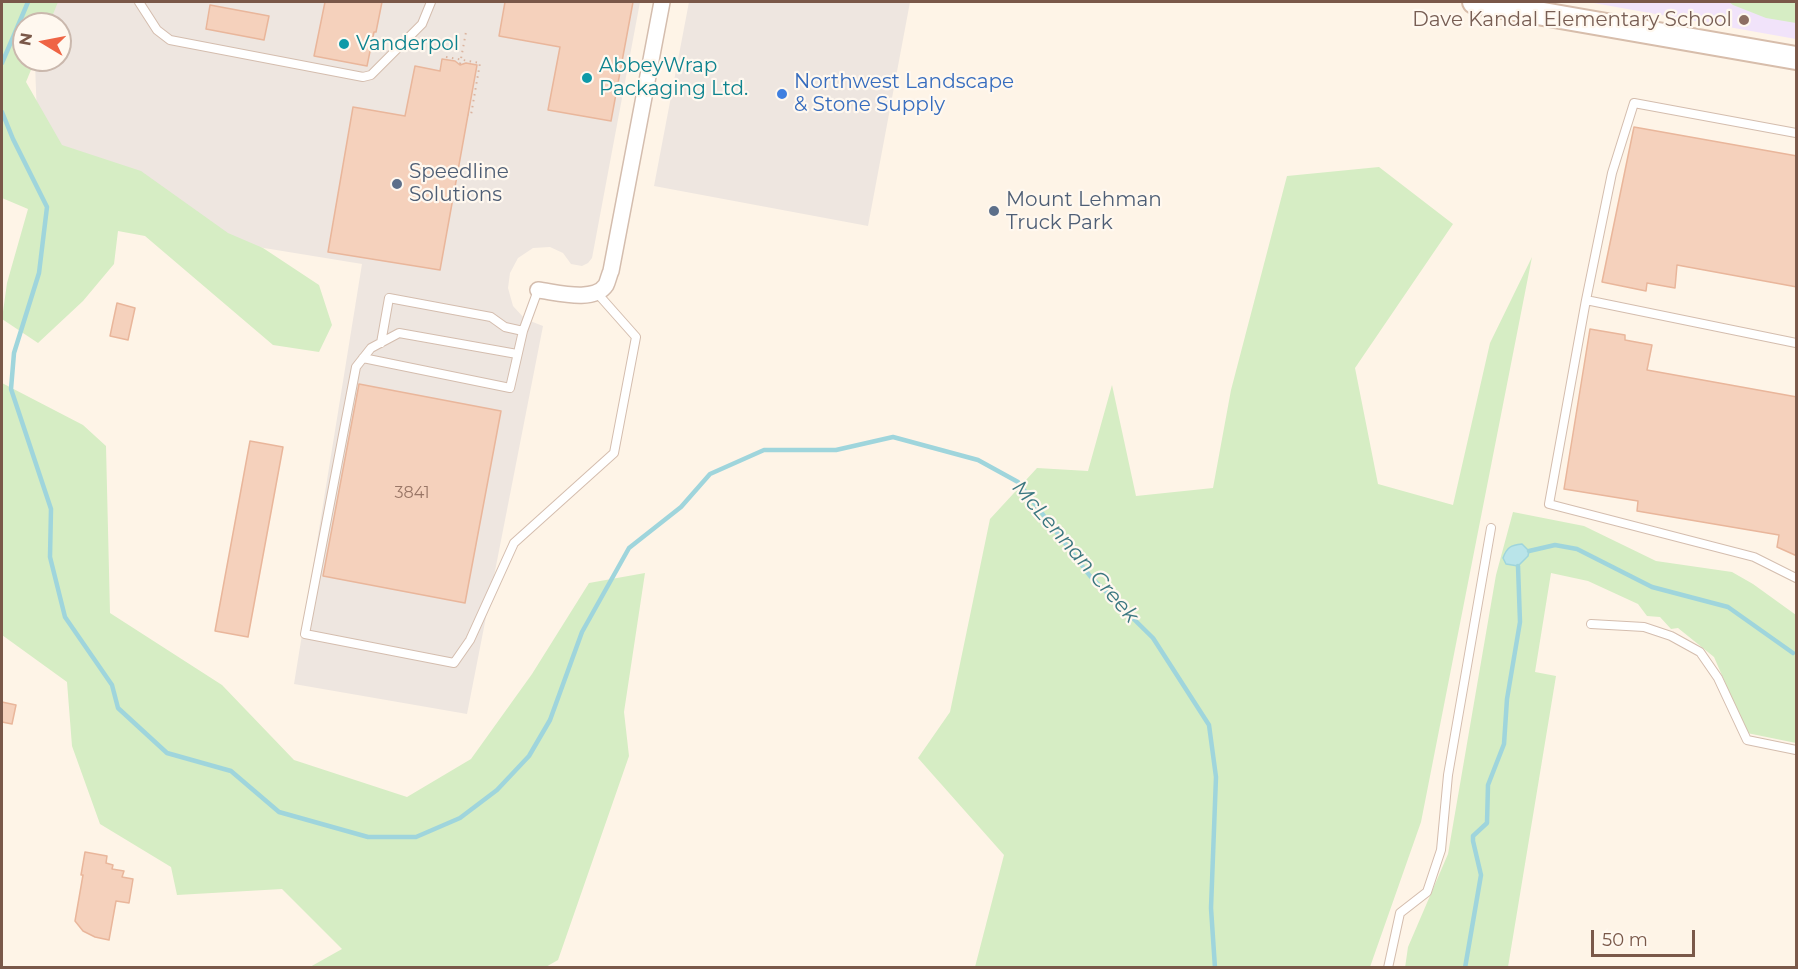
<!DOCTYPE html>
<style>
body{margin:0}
#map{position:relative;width:1798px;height:969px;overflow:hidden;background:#fef4e7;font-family:Montserrat,sans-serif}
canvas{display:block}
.frame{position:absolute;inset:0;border:3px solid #7a5849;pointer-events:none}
.north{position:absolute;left:12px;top:12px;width:60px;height:60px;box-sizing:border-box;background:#fff8ef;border:2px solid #cab8ad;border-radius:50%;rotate:280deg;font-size:16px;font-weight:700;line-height:24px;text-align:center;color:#7a5849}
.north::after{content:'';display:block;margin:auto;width:21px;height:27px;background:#ef6444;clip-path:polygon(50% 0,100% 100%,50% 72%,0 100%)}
.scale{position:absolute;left:1591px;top:930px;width:104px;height:27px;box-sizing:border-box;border:3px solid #7a5849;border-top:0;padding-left:8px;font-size:18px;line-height:21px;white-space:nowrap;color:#7a5849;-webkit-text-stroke:4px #fff8ef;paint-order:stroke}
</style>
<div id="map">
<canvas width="1798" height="969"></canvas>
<div class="frame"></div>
<div class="north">N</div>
<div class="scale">50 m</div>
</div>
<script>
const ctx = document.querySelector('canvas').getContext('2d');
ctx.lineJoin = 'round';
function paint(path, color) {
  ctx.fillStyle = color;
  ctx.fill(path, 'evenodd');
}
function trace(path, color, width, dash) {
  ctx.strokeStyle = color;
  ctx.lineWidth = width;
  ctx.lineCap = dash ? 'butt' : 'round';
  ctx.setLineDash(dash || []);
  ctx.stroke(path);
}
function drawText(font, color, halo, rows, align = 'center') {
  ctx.font = font + ' Montserrat,sans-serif';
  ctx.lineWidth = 4.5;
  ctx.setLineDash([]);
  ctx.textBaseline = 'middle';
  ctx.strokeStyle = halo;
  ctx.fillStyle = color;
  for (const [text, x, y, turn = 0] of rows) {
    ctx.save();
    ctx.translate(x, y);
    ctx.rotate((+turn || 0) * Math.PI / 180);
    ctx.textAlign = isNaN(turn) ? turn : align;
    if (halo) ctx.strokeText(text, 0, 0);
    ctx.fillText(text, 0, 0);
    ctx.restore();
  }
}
paint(new Path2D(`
 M49,2H640L592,258L588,263L582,266L571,264L563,253L550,247L533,248L518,258L510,273L508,288L513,306L525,319L543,326L467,714L294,684L362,264L209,239L53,155L37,117L35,63V60H60V24H40Z
 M689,2H910L868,226L654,186Z`), '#eee6e0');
paint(new Path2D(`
 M1588,2H1796V39Z`), '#f1e3fa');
paint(new Path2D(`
 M2,2H58L49,24H24V60H35L26,82L62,145L141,171L228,233L263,248L319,285L332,325L319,352L273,345L145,236L118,231L114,264L83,301L38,343L2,319L7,283L28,209L2,198Z
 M1729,2H1796V23L1766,18L1733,5Z
 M1379,167L1453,224L1355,368L1378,484L1453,505L1490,343L1532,257L1421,822L1370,967H975L1004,855L918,758L950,712L990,519L1037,468L1088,471L1112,385L1136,496L1213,488L1231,390L1287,176Z
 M2,383L83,425L106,446L110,613L222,685L294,760L407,797L471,759L532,674L589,583L645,573L624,712L629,756L558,960L544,968L310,967L342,949L282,889L177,895L171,867L100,824L72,746L67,682L2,635Z
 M1513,512L1584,526L1656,561L1732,572L1753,584L1796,615V743L1747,733L1714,657L1678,628L1671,629L1660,617L1647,616L1638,604L1588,581L1551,573L1535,672L1556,676L1508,967L1405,968L1408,947L1448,854L1496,575Z`), '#d6edc4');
const water = new Path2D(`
 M1522,544L1529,551L1528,556L1518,566L1506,564L1503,558C1507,547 1511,545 1522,544Z`);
paint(water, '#b9e4e9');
trace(water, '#9fd5dc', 1.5);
trace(new Path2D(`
 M2,63L28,2
 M2,112L13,139L47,207L39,273L14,353L11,389L51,509L50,557L65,617L112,685L118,708L167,753L231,771L279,812L368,837H416L460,818L497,790L529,756L550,720L582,632L629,548L681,507L710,474L764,450H836L893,437L978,460L1018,482L1090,576L1153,638L1209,725L1216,777L1211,908L1215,968
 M1529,551L1555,545L1577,549L1652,587L1728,607L1793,653
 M1465,968L1481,875L1473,841V836L1487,823L1488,785L1504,744L1507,699L1520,622L1518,566`), '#9fd5dc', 4.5);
const building = new Path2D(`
 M325,2H382L376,32H374L367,66L314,56Z
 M505,2H633L611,121L548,110L560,47L499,36Z
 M210,5L269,16L264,40L206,29Z
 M442,59L455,61L460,65L466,63L477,65L440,270L328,252L353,107L405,116L415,66L440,71Z
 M1634,127L1797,156V287L1677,265L1675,288L1647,283L1646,291L1602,282Z
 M117,303L135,308L128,340L110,336Z
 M1590,329L1625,335V340L1652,345L1647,370L1797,397V556L1777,547L1779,535L1637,511L1638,501L1564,489Z
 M359,384L501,411L465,603L323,576Z
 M250,441L283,447L248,637L215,631Z
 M2,702L16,705L12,724L2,722Z
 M85,852L107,856L106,863L113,865L112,869L124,871L122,877L133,879L129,903L116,901L109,940L95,937L83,931L75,921L83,875H81Z`);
paint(building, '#f5d1bc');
trace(building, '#e9b69b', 1.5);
const lane = new Path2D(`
 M139,2L157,30L170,40L363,77L371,75L422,24L431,2
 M1796,133L1634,103L1612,173L1586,300L1549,504L1754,557L1796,578
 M1586,300L1796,343
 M381,343L389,298L491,317L505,327L523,331
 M517,354L399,333L371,348L356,367L305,634L454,663L470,640L514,543L614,453L636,337L597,293
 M363,358L510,388L523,331L538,290
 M1591,624L1644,627L1671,636L1700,652L1718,678L1747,740L1796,750
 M1388,968L1400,913L1427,892L1441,850L1448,775L1491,528`);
const street = new Path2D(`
 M538,290C556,292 594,303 606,285C608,281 609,275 611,271L662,2`);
const secondary = new Path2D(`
 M1474,2L1796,58`);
trace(lane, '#d4bdae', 10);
trace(street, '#d4bdae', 18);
trace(secondary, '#d7bdab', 26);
trace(new Path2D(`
 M446,57L480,63L471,115H468
 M460,64L466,32`), '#dbb49f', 2, [1.5, 4.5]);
trace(lane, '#fff', 8);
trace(street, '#fff', 15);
trace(secondary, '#fff', 22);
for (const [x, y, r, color] of [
 [1744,20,6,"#8d6e63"],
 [344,44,6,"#0f9aa8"],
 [587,78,6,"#0f9aa8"],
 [782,94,6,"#3f7fe0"],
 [397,184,6,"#5c6f8a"],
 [994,211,6,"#5c6f8a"]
]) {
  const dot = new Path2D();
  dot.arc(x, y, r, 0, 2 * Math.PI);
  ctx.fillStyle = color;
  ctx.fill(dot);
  trace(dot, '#fff8ef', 2);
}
drawText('16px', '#997666', null, [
 ["3841",412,493]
]);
drawText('20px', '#785e54', '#fff8ef', [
 ["Dave Kandal Elementary School",1732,20]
], 'right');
drawText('20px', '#0d838f', '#fff8ef', [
 ["Vanderpol",356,44],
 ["AbbeyWrap",599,66],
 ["Packaging Ltd.",599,89]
], 'left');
drawText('20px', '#366cbe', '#fff8ef', [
 ["Northwest Landscape",794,82],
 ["& Stone Supply",794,105]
], 'left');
drawText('20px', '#4e5e75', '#fff8ef', [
 ["Speedline",409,172],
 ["Solutions",409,195],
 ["Mount Lehman",1006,200],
 ["Truck Park",1006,223]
], 'left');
drawText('italic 21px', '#3b7780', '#fff8ef', [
 ["McLennan Creek",1075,552,49]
]);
</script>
